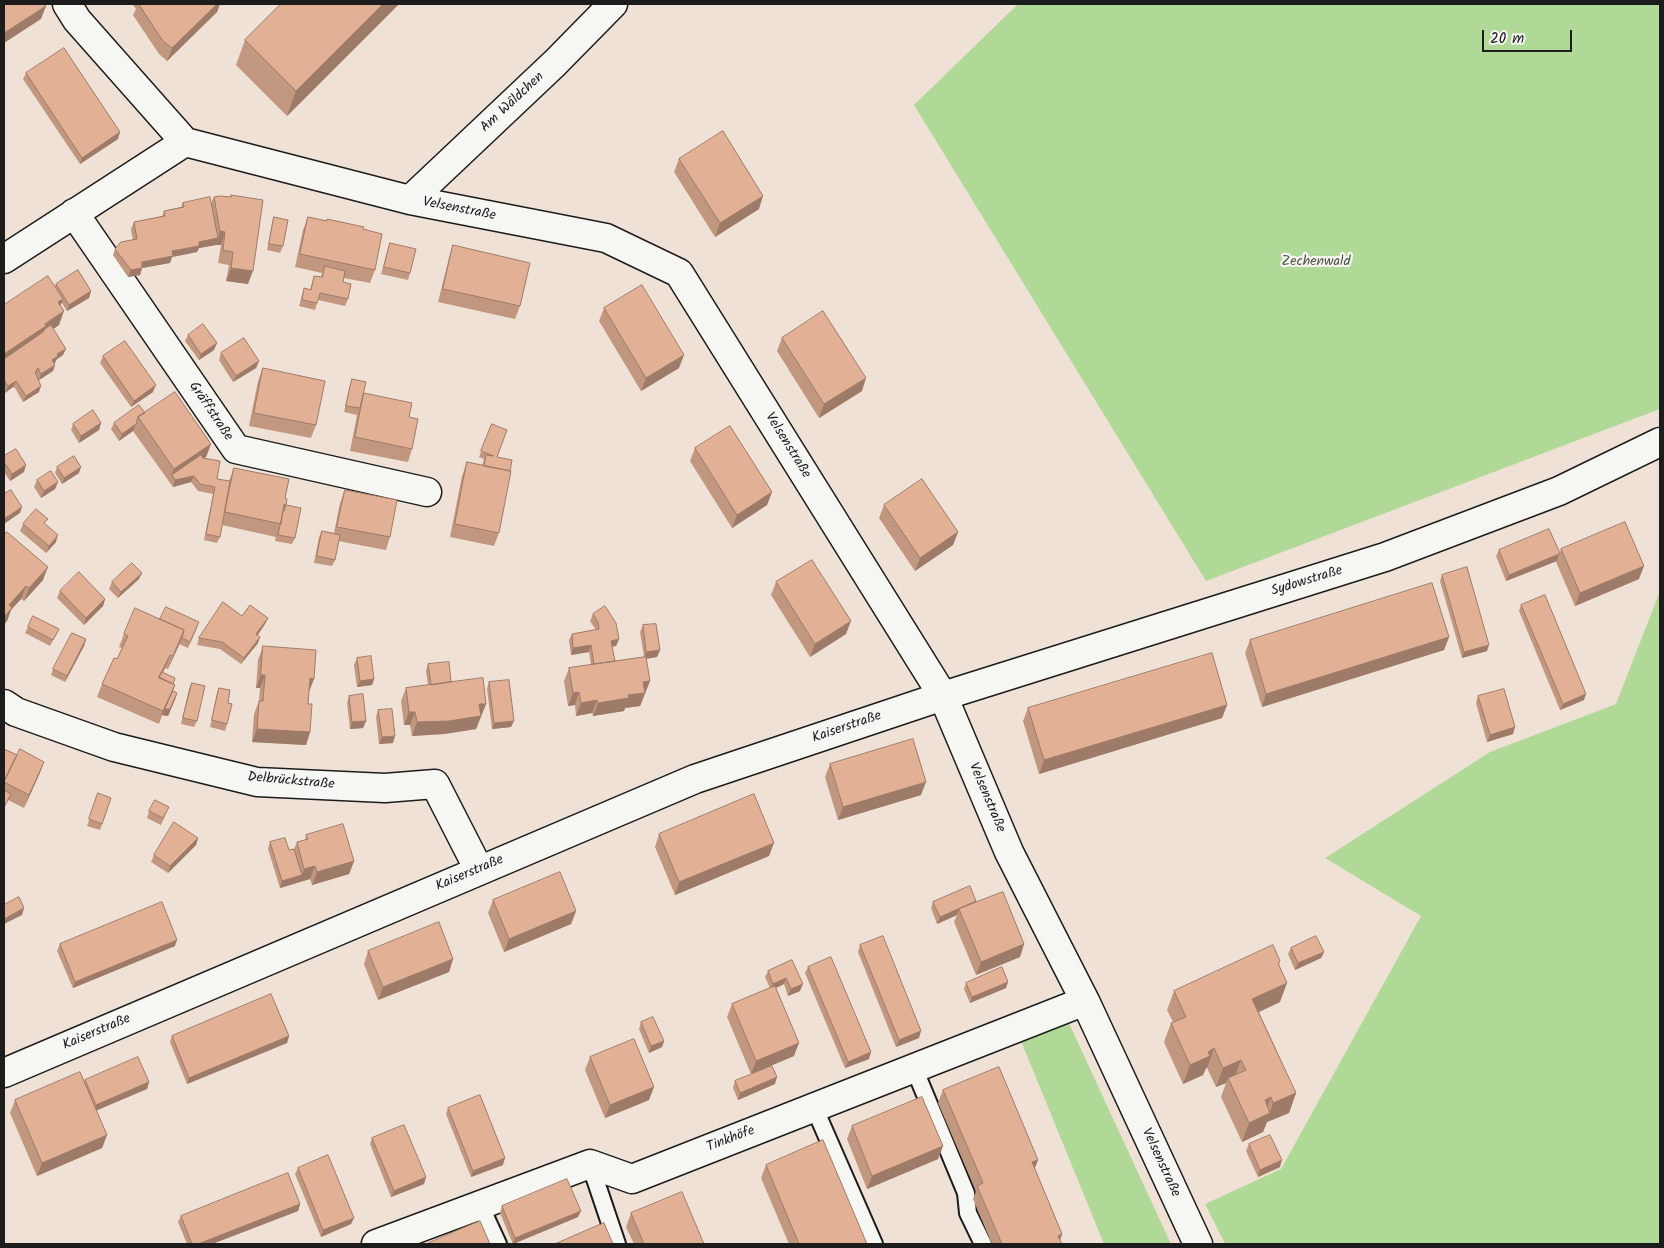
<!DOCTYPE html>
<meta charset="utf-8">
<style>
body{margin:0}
#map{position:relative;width:1664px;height:1248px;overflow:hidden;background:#f0e1d6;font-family:Kalam,sans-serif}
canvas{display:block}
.frame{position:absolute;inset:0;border:5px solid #1c1c1c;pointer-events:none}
.scale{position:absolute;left:1482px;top:30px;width:90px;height:22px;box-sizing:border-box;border:2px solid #1c1c1c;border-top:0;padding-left:6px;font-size:15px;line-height:18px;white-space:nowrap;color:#1c1c1c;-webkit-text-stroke:4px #f6f6f2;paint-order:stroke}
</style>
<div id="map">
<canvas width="1664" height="1248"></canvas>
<div class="frame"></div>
<div class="scale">20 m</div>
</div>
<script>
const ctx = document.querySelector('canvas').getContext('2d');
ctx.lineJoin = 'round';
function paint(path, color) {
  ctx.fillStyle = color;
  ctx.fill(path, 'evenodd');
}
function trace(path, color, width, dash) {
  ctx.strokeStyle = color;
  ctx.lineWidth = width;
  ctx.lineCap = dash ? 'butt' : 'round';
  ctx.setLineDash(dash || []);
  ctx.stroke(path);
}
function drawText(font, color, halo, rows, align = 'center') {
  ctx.font = font + ' Kalam,sans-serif';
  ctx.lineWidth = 4.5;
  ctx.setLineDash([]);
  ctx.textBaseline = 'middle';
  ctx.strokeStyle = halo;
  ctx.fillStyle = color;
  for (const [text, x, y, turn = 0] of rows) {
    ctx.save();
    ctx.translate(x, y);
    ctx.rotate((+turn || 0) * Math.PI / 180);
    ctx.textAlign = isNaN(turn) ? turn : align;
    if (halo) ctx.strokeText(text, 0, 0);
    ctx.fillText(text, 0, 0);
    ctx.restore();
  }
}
paint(new Path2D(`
 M1018,4H1660V409L1206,581L914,105Z
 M1660,591V1244H1225L1205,1204L1281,1169L1421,916L1325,858L1490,752L1616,704Z
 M1068,1021L1171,1244H1104L1021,1041Z`), '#b0d997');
const service = new Path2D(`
 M914,1068L966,1193L968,1213L983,1244
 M814,1107L874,1244
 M590,1164L617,1244
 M480,1205L498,1244`);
const minor = new Path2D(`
 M67,4L77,20L185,142L410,200L606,238L679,273L943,696L1009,852L1085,1001L1198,1244
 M410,200L555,63L613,4
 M74,213L236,449L427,492
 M4,259L185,142
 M4,704L16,712L114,747L257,782L385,788L435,784L479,870
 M4,1073L695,779L943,696L1385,557L1559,491L1660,442
 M376,1244L590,1164L632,1179L1085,1001`);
trace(service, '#1c1c1c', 20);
trace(minor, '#1c1c1c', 31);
trace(service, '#f6f6f2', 16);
trace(minor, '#f6f6f2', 28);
paint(new Path2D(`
 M132,4H220L217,12L167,61L159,54L133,15L136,9Z
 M281,4H399L287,116L236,65L245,40Z
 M26,73L118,139L80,164L23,79Z
 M679,159L759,209L715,237L674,172Z
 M214,197L248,284L226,281L229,265L218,263L221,245H216L199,248L197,252L172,257L170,263L142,268L140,275L128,277L113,255L115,249L133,240L131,229L134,222L162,216L164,211L181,207L183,203H211Z
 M274,217L283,246L280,253L267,250L272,224Z
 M308,217L363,229L375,270L370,283L344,278L343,282L348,299L345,306L318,300L315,310L299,306L302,295L304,288L310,290L314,276L321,277L322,273L295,267L303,230Z
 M390,243L410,273L408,280L381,274Z
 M453,245L520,306L515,319L438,302L449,258Z
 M56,284L91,291L89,298L67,311L62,303L60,306L59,325L53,329L63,355L57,359L54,363L53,371L39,380V392L23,402L15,388L13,387L5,393L4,390V305L55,286Z
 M604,308L679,368L641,391L599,321Z
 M188,335L214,350L199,360L185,341Z
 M782,338L862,391L819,418L777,351Z
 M221,353L259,361L256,368L233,382L219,360Z
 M103,356L153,392L131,407L100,363Z
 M263,368L316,425L311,438L249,426L258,381Z
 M352,379L364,393L409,417L412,449L408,462L350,451L357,415L344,412L350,386Z
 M145,413L211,444L206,457L204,458L217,479L229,481L234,468L285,498L286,505L295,538L292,544L275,541L276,536V537L222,525L220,537L217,543L204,540L213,494L198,491L191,482L173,487L133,431L119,441L111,429L114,423Z
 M101,423L99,430L79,443L71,430L73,424Z
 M492,424L497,457L499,533L494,546L450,537L462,476L467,462L482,466L484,459L479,457Z
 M695,448L772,492L767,505L732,528L690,461Z
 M4,456L24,472L10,481L4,472Z
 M57,467L79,473L62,484L55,473Z
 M37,480L58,482L55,489L41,498L34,487Z
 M345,490L390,537L386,550L338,541L335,560L332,566L314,563L319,537L322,531L334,533L340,503Z
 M884,505L958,532L953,545L915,571L879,518Z
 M23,524L46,525L56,542L46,553L20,531Z
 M4,536L43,580L24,601L21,599L11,610L7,621Z
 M1561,549L1639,579L1575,606L1556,562L1557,561L1506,581L1496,556L1499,550L1560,553Z
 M1442,575L1487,651L1462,658L1440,581Z
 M139,579L118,598L109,589L112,582Z
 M776,582L846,634L810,657L771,595Z
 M60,591L105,599L103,606L84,625L57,598Z
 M1521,605L1584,700L1560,710L1519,611Z
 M593,614L619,639L616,646L612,647L615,661L644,657L640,632L643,625L660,650L657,657L646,659L650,681L640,706L625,708L624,711L593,716L592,713L576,716L575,705L568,706L564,681L569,668L591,665L589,652L571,655L569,640L572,634L596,630L590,621Z
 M242,616L268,618L265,624L258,635V643L241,664L220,649L197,645L199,638Z
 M160,619L197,628L188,648L179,644L168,669L165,668L163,673L173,684L175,685L173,691L177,693L168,716L162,715L159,724L97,697L102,684L117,659L122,648L119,647L124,634Z
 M28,627L59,629L56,635L50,646L25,633Z
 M1449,637L1444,650L1262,707L1245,653L1250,640Z
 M86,639L84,646L65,682L51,675L53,669Z
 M263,646L309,692L308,704L310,732L306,745L252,742L254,714L259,701L260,688H256L258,660Z
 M357,658L374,679L372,685L357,687L354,665Z
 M428,664L451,682L486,704L476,729L444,734L412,736L410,725H404L401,701L406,688L428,685L426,671Z
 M489,682L511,727L492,729L487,689Z
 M192,683L197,721L194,727L181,724L189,689Z
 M219,688L228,703L227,724L225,731L210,727L217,694Z
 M349,696L366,721L363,728L350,729L347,703Z
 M1478,696L1513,734L1487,742L1476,703Z
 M1227,705L1222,718L1039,774L1023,721L1028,708Z
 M378,710L393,743L379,744L376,717Z
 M4,749L17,755L44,762L39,775L24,808L8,800L4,809Z
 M830,764L921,795L838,820L825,777Z
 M98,793L111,798L100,830L87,826Z
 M169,807L161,825L147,818L149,811Z
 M659,834L769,856L675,895L655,847Z
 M306,835L354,861L349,874L312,885L310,879L280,888L268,849L270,842L289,850L294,849L297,842L305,840Z
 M198,838L196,845L168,873L151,862L154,855Z
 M493,900L576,911L571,924L504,952L488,913Z
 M933,902L976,903L1024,944L1020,957L976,975L954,922L957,915L937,924L931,908Z
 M60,944L175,946L73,988L57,951Z
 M860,945L919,1038L896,1047L858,952Z
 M1291,948L1324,952L1321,958L1295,970L1288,954Z
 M368,951L453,959L449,972L378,1000L364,964Z
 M792,960L800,991L788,996L784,984L776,988L794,1056L751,1074L727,1017L732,1004L770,988L765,977L768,971Z
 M1280,961L1279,965L1280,1002L1259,1012L1296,1093L1289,1113L1267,1122L1263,1132L1242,1142L1221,1097L1226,1083L1216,1087L1207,1068H1206L1203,1075L1183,1084L1164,1042L1171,1023L1173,1022L1167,1010L1174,991Z
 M808,967L869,1059L845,1068L805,973Z
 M966,983L1006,988L970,1003L964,989Z
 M641,1022L664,1041L662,1047L649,1053L639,1029Z
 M172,1036H289L287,1043L187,1084L170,1042Z
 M590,1057L649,1100L605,1118L585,1070Z
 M85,1080L149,1082L147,1089L96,1110L107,1135L102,1148L37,1176L10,1113L15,1100L84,1082Z
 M735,1081L775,1084L738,1100L733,1088Z
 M943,1090L1035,1169L1062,1234L1060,1240L1062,1244H992L973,1199L976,1191L938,1103Z
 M448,1108L503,1165L471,1177L446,1114Z
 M852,1126L943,1146L938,1159L867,1189L847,1139Z
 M372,1138L426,1177L424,1184L391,1197L370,1144Z
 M1249,1144L1280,1167L1258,1177L1246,1151Z
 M766,1165L867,1244H789L761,1178Z
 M298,1168L351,1224L321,1237L295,1174Z
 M300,1204L298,1211L212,1244H187L178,1222L181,1216Z
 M502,1206L578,1217L513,1244L500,1213Z
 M631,1213L704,1244H634L626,1227Z`), '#c2977f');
paint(new Path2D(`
 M217,4H220L217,12L167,61L172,48Z
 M383,4H399L287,116L296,91Z
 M46,6L41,19L4,43V33Z
 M120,132L118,139L80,164L82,158Z
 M763,196L759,209L715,237L720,223Z
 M220,231L225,232L221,245H216L199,248L197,252L172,257L170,263L142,268L140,275L128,277L131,270L142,262L199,242L218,238Z
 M231,268L253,271L248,284L226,281Z
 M91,291L89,298L67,311L69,305Z
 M63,299L58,312V302Z
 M64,311L59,325L4,364V354Z
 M217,343L214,350L199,360L201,354Z
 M66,349L63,355L57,359L55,363L50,366L52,360L57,354Z
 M684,355L679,368L641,391L646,378Z
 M259,361L256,368L233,382L236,376Z
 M55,365L53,371L39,380L41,374Z
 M866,378L862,391L819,418L824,404Z
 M16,381L13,387L5,393L8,386Z
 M156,385L153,392L131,407L134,401Z
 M41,386L39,392L23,402L26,396Z
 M101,423L99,430L79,443L81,436Z
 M136,424L133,431L119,441L122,434Z
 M211,444L206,457L174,479L172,475L169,482L174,469Z
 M26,465L24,472L10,481L12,474Z
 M81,467L79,473L62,484L64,478Z
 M194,476L191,482L173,487L175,480Z
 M58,482L55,489L41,498L44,491Z
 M772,492L767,505L732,528L737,515Z
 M22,507L20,513L4,524V519Z
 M958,532L953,545L915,571L920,558Z
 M58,535L56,542L46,553L49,546Z
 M1559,554L1557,561L1506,581L1509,575Z
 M1644,566L1639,579L1575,606L1580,593Z
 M48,567L43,580L24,601L29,588Z
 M142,573L139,579L118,598L121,592Z
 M26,586L21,599L11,610L7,621L4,625V617L9,605Z
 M105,599L103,606L84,625L86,618Z
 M268,618L265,624L254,640L256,634Z
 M851,621L846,634L810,657L815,644Z
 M184,630L180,643L168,669L173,656Z
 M260,637L258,643L241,664L244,658Z
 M1449,637L1444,650L1262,707L1266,694Z
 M86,639L84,646L65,682L67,676Z
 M619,639L616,646L609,647L611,641Z
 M591,645L589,652L571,655L573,648Z
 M1489,645L1487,651L1462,658L1464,652Z
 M660,650L657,657L644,659L646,652Z
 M170,655L165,668L157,684L159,677Z
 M261,675H265L260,688H256Z
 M310,678L314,679L309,692Z
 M374,679L372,685L357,687L360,681Z
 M650,681L640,706L625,708L624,711L593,716L598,703L628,695L643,682Z
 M175,685L170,698L177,693L175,700L168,716L162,715L159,724L163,711Z
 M579,692L575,705L568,706L573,693Z
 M1586,694L1584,700L1560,710L1563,704Z
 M597,700L592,713L576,716L581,703Z
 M479,704H486L476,729L444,734L412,736L417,722Z
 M1227,705L1222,718L1039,774L1044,760Z
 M409,712H415L410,725H404Z
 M366,721L363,728L350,729L352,722Z
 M514,721L511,727L492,729L494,723Z
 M1515,727L1513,734L1487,742L1490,735Z
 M257,729L310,732L306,745L252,742Z
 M395,736L393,743L379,744L382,737Z
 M44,762L39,775L24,808L29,795Z
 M926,782L921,795L838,820L843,807Z
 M198,838L196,845L168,873L170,866Z
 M774,843L769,856L675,895L679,882Z
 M354,861L349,874L312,885L317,872Z
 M315,866L310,879L280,888L282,881L302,875L304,869Z
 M976,901L974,908L959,909L957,915L937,924L940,917Z
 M24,908L22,915L4,924V919Z
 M576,911L571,924L504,952L509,939Z
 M177,940L175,946L73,988L75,982Z
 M1024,944L1020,957L976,975L981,962Z
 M1324,952L1321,958L1295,970L1298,963Z
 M453,959L449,972L378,1000L383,987Z
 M786,978L784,984L771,990L773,984Z
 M1008,982L1006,988L970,1003L972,997Z
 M1287,983L1280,1002L1246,1018L1252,999Z
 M803,984L800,991L788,996L791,989Z
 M921,1031L919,1038L896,1047L899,1040Z
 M289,1036L287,1043L187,1084L189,1078Z
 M664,1041L662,1047L649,1053L651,1046Z
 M799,1043L794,1056L751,1074L756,1061Z
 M1214,1048L1207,1068H1206L1203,1075L1183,1084L1190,1065L1208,1052Z
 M871,1052L869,1059L845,1068L848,1062Z
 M1241,1060L1234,1079L1228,1078L1226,1083L1216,1087L1223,1068Z
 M777,1077L775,1084L738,1100L740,1093Z
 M149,1082L147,1089L93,1112L96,1105Z
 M654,1087L649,1100L605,1118L610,1105Z
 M1296,1093L1289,1113L1267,1122L1263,1132L1242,1142L1249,1123L1265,1100L1271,1097L1264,1116L1270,1113L1273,1103Z
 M107,1135L102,1148L37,1176L42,1163Z
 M943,1146L938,1159L867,1189L872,1176Z
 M505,1158L503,1165L471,1177L473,1171Z
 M1038,1160L1033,1173L1032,1162Z
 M1282,1160L1280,1167L1258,1177L1260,1170Z
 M426,1177L424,1184L391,1197L394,1191Z
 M300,1204L298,1211L212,1244H198Z
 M581,1211L578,1217L513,1244L515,1238Z
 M354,1218L351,1224L321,1237L323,1230Z
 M1062,1234L1059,1244L1058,1236Z`), '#9e7b68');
const building = new Path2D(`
 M4,4H44L46,6L4,33Z
 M139,4H217L172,48L163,41Z
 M281,4H383L296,91L245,40Z
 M64,48L120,132L82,158L26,73Z
 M723,131L763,196L720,223L679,159Z
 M231,195L263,200L253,271L231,268L233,252L223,250L225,232L220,231L214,197L220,196L231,197Z
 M210,197L218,238L199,242V246L172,251L173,256L142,262V268L131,270L115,249L121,242L137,239L134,222L165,216L164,211L184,207L183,203Z
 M274,217L288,220L283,246L269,244Z
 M308,217L327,221V219L364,227L363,229L382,234L375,270L300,254Z
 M390,243L416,249L410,273L384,267Z
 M453,245L530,263L520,306L443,289Z
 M325,266L345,271L343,282L351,284L348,299L320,293L317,303L302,300L304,288L311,290L314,276L322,277Z
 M78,270L91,291L69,305L56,284Z
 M48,276L63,299L58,302L64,311L45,324L46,326L4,354V305Z
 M642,285L684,355L646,378L604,308Z
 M823,311L866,378L824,404L782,338Z
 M203,324L217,343L201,354L188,335Z
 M51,325L66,349L57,354L58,356L52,360L55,365L41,374L38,368L36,370L37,371L35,372L41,386L26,396L17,382L16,381L8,386L4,380V359L43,332L45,329Z
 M244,338L259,361L236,376L221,353Z
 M125,341L156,385L134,401L103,356Z
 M263,368L325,381L316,425L254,413Z
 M352,379L366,382L360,408L346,406Z
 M175,392L211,444L174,469L138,417Z
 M364,393L412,403L409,417L418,419L412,449L355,437Z
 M139,405L145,413L138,417L136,424L122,434L114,423Z
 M93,410L101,423L81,436L73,424Z
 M492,424L507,430L497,457L512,460L510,471L484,466L486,455L494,456L481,451Z
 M730,426L772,492L737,515L695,448Z
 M16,449L26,465L12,474L4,462V456Z
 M201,455L203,458L220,461L217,479L230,481L220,537L206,534L215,487L200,484L194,476L175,480L172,475Z
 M74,456L81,467L64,478L57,467Z
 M467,462L511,471L499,533L455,524Z
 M234,468L289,479L285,498L287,499L286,505L284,504L281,524L225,512Z
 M51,471L58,482L44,491L37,480Z
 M922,479L958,532L920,558L884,505Z
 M11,490L22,507L4,519V494Z
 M345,490L397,500L390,537L337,527Z
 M286,505L301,508L295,538L278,535L283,511H284Z
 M36,509L48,519L44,523L58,535L49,546L23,524Z
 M1625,522L1644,566L1580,593L1561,549Z
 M1549,529L1560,553L1559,554L1509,575L1499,550Z
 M322,531L340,535L335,560L317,556Z
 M7,532L48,567L29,588L26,586L9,605L12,608L4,617V536Z
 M812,560L851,621L815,644L776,582Z
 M132,563L142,573L121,592L112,582Z
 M1467,567L1489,645L1464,652L1442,575Z
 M79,572L105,599L86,618L60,591Z
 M1432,583L1449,637L1266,694L1250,640Z
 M1545,595L1586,694L1563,704L1521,605Z
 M223,602L242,616L250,605L268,618L256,634L260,637L244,658L222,642L199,638Z
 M605,606L616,623L619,639L611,641L615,661L594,664L591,645L573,648L572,634L599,629L598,622L593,614Z
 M166,607L199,622L190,642L182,638L184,630L160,619Z
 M135,608L184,630L173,656L170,655L159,677L175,685L163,711L102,684L114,658L117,659L128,636L124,634Z
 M33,616L59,629L53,640L28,627Z
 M656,624L660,650L646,652L643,625Z
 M72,633L86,639L67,676L53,669Z
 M263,646L316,650L314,679L310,678L308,704H312L310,732L257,729L259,701H263L265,675H261Z
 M1212,653L1227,705L1044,760L1028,708Z
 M371,656L374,679L360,681L357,658Z
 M646,657L650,681L643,682L645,693L628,695L629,698L598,703L597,700L581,703L579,692L573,693L569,668Z
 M449,662L451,682L431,685L428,664Z
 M162,672L175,678L173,684L159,678Z
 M483,678L486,704H479L481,716L449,721L417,722L415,712H409L406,688Z
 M509,680L514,721L494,723L489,682Z
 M192,683L205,686L197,721L183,718Z
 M219,688L230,690L228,703L232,704L227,724L212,720Z
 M1504,689L1515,727L1490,735L1478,696Z
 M173,691L177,693L170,709H165Z
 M363,694L366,721L352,722L349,696Z
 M392,709L395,736L382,737L378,710Z
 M913,739L926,782L843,807L830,764Z
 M4,749L17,755L4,782Z
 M20,749L44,762L29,795L4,782Z
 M4,790L11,794L4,807Z
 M98,793L111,798L102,824L89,819Z
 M754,794L774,843L679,882L659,834Z
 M155,800L169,807L163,818L149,811Z
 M174,822L198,838L170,866L154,855Z
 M343,824L354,861L317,872L315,866L304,869L297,842L308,839L306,835Z
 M285,838L289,850L294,849L302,875L282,881L270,842Z
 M560,872L576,911L509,939L493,900Z
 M970,886L976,901L940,917L933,902Z
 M1003,892L1024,944L981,962L959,909Z
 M19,897L24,908L4,919V905Z
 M162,902L177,940L75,982L60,944Z
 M439,922L453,959L383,987L368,951Z
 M883,936L921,1031L899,1040L860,945Z
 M1316,936L1324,952L1298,963L1291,948Z
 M1273,945L1280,961L1278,963L1287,983L1252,999L1296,1093L1273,1103L1271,1097L1265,1100L1270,1113L1249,1123L1228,1078L1246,1070L1241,1060L1223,1068L1214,1048L1208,1052L1210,1056L1190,1065L1171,1023L1186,1017L1174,991Z
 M831,957L871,1052L848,1062L808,967Z
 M792,960L803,984L791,989L786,978L773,984L768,971Z
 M1002,967L1008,982L972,997L966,983Z
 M775,986L799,1043L756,1061L732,1004Z
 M271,994L289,1036L189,1078L172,1036Z
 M653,1017L664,1041L651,1046L641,1022Z
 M634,1039L654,1087L610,1105L590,1057Z
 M138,1057L149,1082L96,1105L85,1080Z
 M772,1066L777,1077L740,1093L735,1081Z
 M999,1067L1038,1160L1032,1162L1062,1234L1058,1236L1062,1244H1002L977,1186L983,1183L943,1090Z
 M80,1072L107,1135L42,1163L15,1100Z
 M480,1095L505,1158L473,1171L448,1108Z
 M922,1097L943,1146L872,1176L852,1126Z
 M404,1125L426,1177L394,1191L372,1138Z
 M1270,1135L1282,1160L1260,1170L1249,1144Z
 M823,1140L867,1244H799L766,1165Z
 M328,1155L354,1218L323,1230L298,1168Z
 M288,1173L300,1204L198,1244H192L181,1216Z
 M567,1179L581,1211L515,1238L502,1206Z
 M682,1192L704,1244H644L631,1213Z
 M480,1221L490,1244H430L429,1243Z
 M604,1223L613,1244H555Z`);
paint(building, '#e2b094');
trace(building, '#9e7b68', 1);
drawText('14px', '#1c1c1c', '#f6f6f2', [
 ["Am Wäldchen",513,103,-43],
 ["Velsenstraße",459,210,11],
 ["Gräffstraße",210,412,56],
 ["Velsenstraße",787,446,58],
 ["Sydowstraße",1307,582,-17],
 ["Kaiserstraße",847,728,-19],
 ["Delbrückstraße",291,782,5],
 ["Velsenstraße",986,798,67],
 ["Kaiserstraße",470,874,-23],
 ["Kaiserstraße",97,1033,-23],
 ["Tinkhöfe",731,1140,-21],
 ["Velsenstraße",1160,1163,65]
]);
drawText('14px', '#485541', '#f6f6f2', [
 ["Zechenwald",1316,263]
]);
</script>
